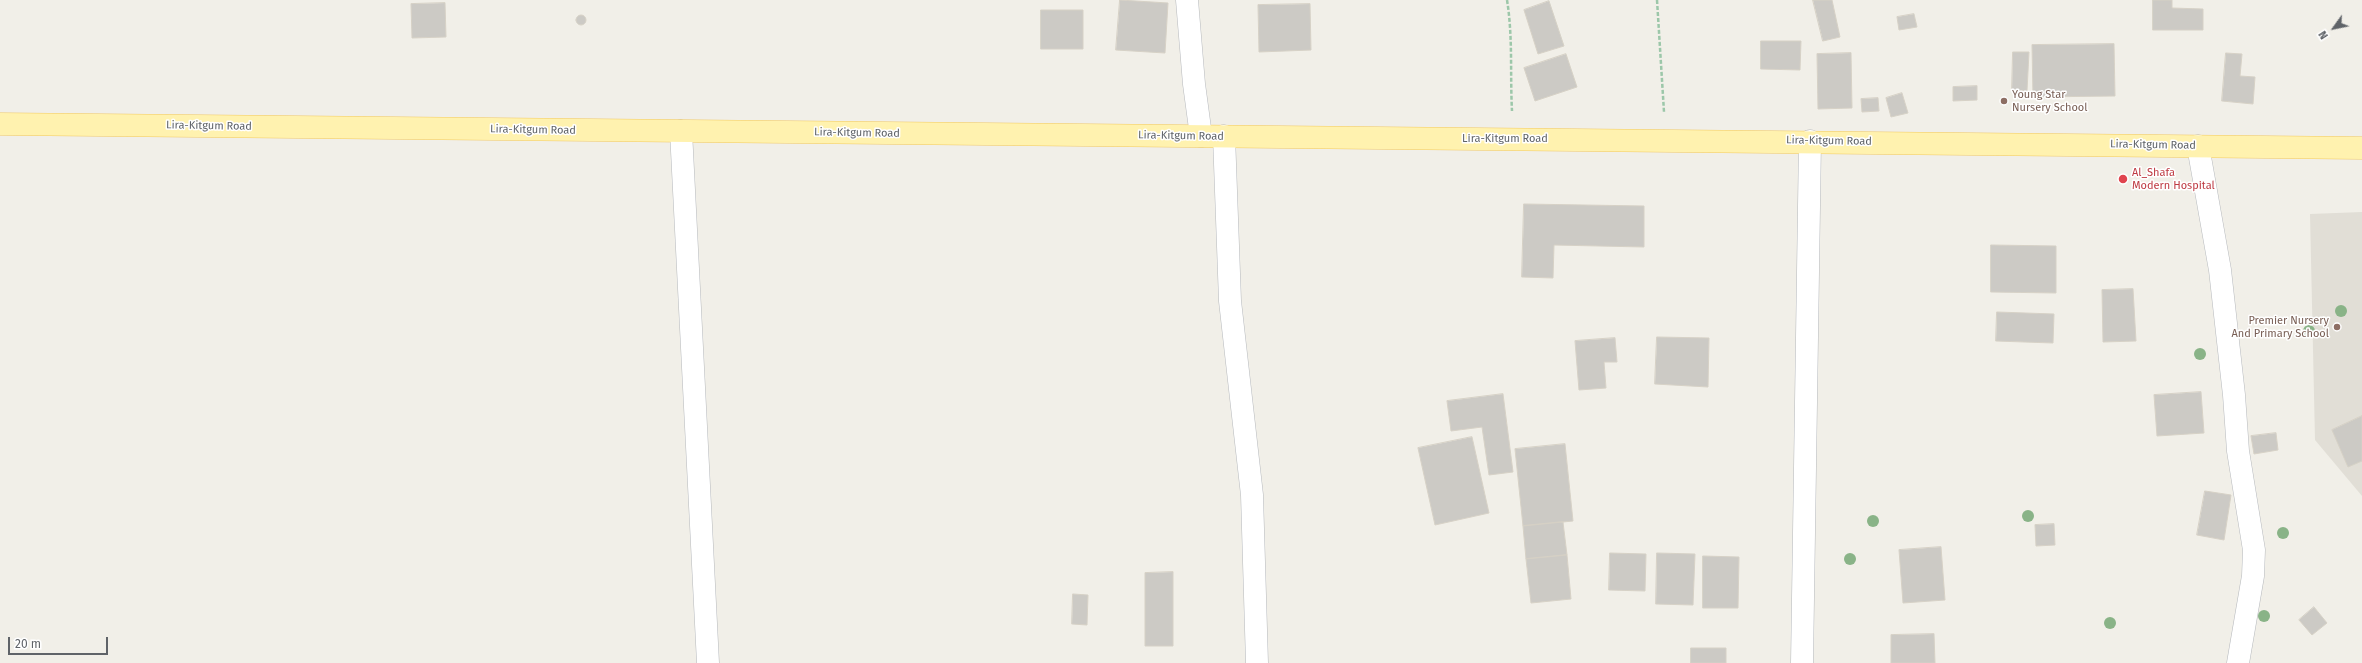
<!DOCTYPE html>
<style>
body{margin:0}
#map{position:relative;width:2362px;height:663px;overflow:hidden;background:#f1efe8;font-family:"Fira Sans",sans-serif}
canvas{display:block}
.north{position:absolute;left:2314px;top:8px;width:40px;height:40px;-webkit-text-stroke:3px #fff;paint-order:stroke;rotate:237deg;font-size:11px;font-weight:700;line-height:16px;text-align:center;color:#5f6368}
.north::after{content:'';display:block;margin:auto;width:14px;height:18px;background:#5f6368;clip-path:polygon(50% 0,100% 100%,50% 72%,0 100%)}
.scale{position:absolute;left:8px;top:637px;width:100px;height:18px;box-sizing:border-box;border:2px solid #5f6368;border-top:0;padding-left:5px;font-size:12px;line-height:14px;white-space:nowrap;color:#5f6368;-webkit-text-stroke:3px #fff;paint-order:stroke}
</style>
<div id="map">
<canvas width="2362" height="663"></canvas>
<div class="north">N</div>
<div class="scale">20 m</div>
</div>
<script>
const ctx = document.querySelector('canvas').getContext('2d');
ctx.lineJoin = 'round';
function paint(path, color) {
  ctx.fillStyle = color;
  ctx.fill(path, 'evenodd');
}
function trace(path, color, width, dash) {
  ctx.strokeStyle = color;
  ctx.lineWidth = width;
  ctx.lineCap = dash ? 'butt' : 'round';
  ctx.setLineDash(dash || []);
  ctx.stroke(path);
}
function drawText(font, color, halo, rows, align = 'center') {
  ctx.font = font + ' "Fira Sans",sans-serif';
  ctx.lineWidth = 3;
  ctx.setLineDash([]);
  ctx.textBaseline = 'middle';
  ctx.strokeStyle = halo;
  ctx.fillStyle = color;
  for (const [text, x, y, turn = 0] of rows) {
    ctx.save();
    ctx.translate(x, y);
    ctx.rotate((+turn || 0) * Math.PI / 180);
    ctx.textAlign = isNaN(turn) ? turn : align;
    if (halo) ctx.strokeText(text, 0, 0);
    ctx.fillText(text, 0, 0);
    ctx.restore();
  }
}
paint(new Path2D(`
 M2362,212V496L2315,440L2310,214Z`), '#e1ded6');
const building = new Path2D(`
 M1120,0L1168,3L1165,53L1116,50Z
 M1813,0H1832L1840,37L1823,41Z
 M2153,0H2172V8L2203,9V30H2153Z
 M1549,1L1564,46L1538,54L1524,10Z
 M445,3L446,37L412,38L411,4Z
 M1310,4L1311,50L1259,52L1258,5Z
 M1041,10H1083V49H1041Z
 M1914,14L1917,27L1899,30L1897,17Z
 M576 20a5 5 0 1 1 10 0a5 5 0 1 1-10 0Z
 M1761,41H1801L1800,70L1761,69Z
 M2114,44L2115,96L2033,97L2032,45Z
 M2013,52H2029L2027,91L2012,90Z
 M1851,53L1852,108L1818,109L1817,54Z
 M2226,53L2242,54L2240,76L2255,77L2253,104L2222,101Z
 M1566,54L1577,87L1535,101L1524,68Z
 M1977,86V100L1953,101V87Z
 M1902,93L1908,113L1891,117L1886,98Z
 M1878,98L1879,111L1862,112L1861,99Z
 M1524,204L1644,206V247L1554,245L1553,278L1522,277Z
 M1991,245L2056,246V293L1991,292Z
 M2133,289L2136,341L2103,342L2102,290Z
 M1997,312L2054,314L2053,343L1996,341Z
 M1657,337L1709,338L1708,387L1655,384Z
 M1615,338L1617,362H1604L1606,388L1579,390L1575,341Z
 M2201,392L2204,433L2157,436L2154,395Z
 M1503,394L1513,472L1489,475L1482,427L1451,431L1447,401Z
 M2362,416V461L2348,467L2332,430Z
 M2276,433L2278,450L2254,454L2251,436Z
 M1472,437L1489,513L1435,525L1418,448Z
 M1565,444L1573,521L1523,526L1515,449Z
 M2205,491L2231,495L2224,540L2197,535Z
 M1563,522L1567,555L1526,559L1523,526Z
 M2054,524L2055,545L2036,546L2035,525Z
 M1941,547L1945,600L1903,603L1899,550Z
 M1610,553L1646,554L1645,591L1609,590Z
 M1657,553L1695,554L1693,605L1656,604Z
 M1567,555L1571,599L1531,603L1526,559Z
 M1703,556L1739,557L1738,608H1703Z
 M1173,572V646H1145V573Z
 M1073,594L1088,595L1087,625L1072,624Z
 M2314,607L2327,623L2312,635L2299,620Z
 M1934,634L1935,663H1891V635Z
 M1691,648H1726V663H1691Z`);
paint(building, '#cccac5');
trace(building, '#d6d1c6', 1);
const minor = new Path2D(`
 M1187,0L1194,84L1201,136
 M681,131L708,663
 M1224,136L1230,301L1252,495L1257,663
 M2198,146L2220,270L2234,395L2238,451L2254,550L2253,576L2238,663
 M1802,663L1810,141`);
const major = new Path2D(`
 M0,124L2362,148`);
trace(minor, '#b5b8bc', 23);
trace(major, '#f2c960', 23);
trace(new Path2D(`
 M1507,0C1513,37 1510,74 1512,111
 M1657,0L1664,112`), '#9cc7a9', 2.5, [4, 2]);
trace(minor, '#fff', 22);
trace(major, '#fff2af', 22);
ctx.fillStyle = '#89b387';
for (const [x, y] of [
 [2341,311],
 [2309,331],
 [2200,354],
 [2028,516],
 [1873,521],
 [2283,533],
 [1850,559],
 [2264,616],
 [2110,623]
]) {
  ctx.beginPath();
  ctx.arc(x, y, 6, 0, 2 * Math.PI);
  ctx.fill();
}
for (const [x, y, r, color] of [
 [2004,101,4,"#8d6e63"],
 [2123,179,5,"#e0444e"],
 [2337,327,4,"#8d6e63"]
]) {
  const dot = new Path2D();
  dot.arc(x, y, r, 0, 2 * Math.PI);
  ctx.fillStyle = color;
  ctx.fill(dot);
  trace(dot, '#fff', 1.5);
}
drawText('11px', '#785e54', '#fff', [
 ["Young Star",2012,95],
 ["Nursery School",2012,108],
 ["Premier Nursery",2329,321,"right"],
 ["And Primary School",2329,334,"right"]
], 'left');
drawText('11px', '#5f6368', '#fff', [
 ["Lira-Kitgum Road",209,126,1],
 ["Lira-Kitgum Road",533,130,1],
 ["Lira-Kitgum Road",857,133,1],
 ["Lira-Kitgum Road",1181,136,1],
 ["Lira-Kitgum Road",1505,139],
 ["Lira-Kitgum Road",1829,141,1],
 ["Lira-Kitgum Road",2153,145,1]
]);
drawText('11px', '#be3a42', '#fff', [
 ["Al_Shafa",2132,173],
 ["Modern Hospital",2132,186]
], 'left');
</script>
